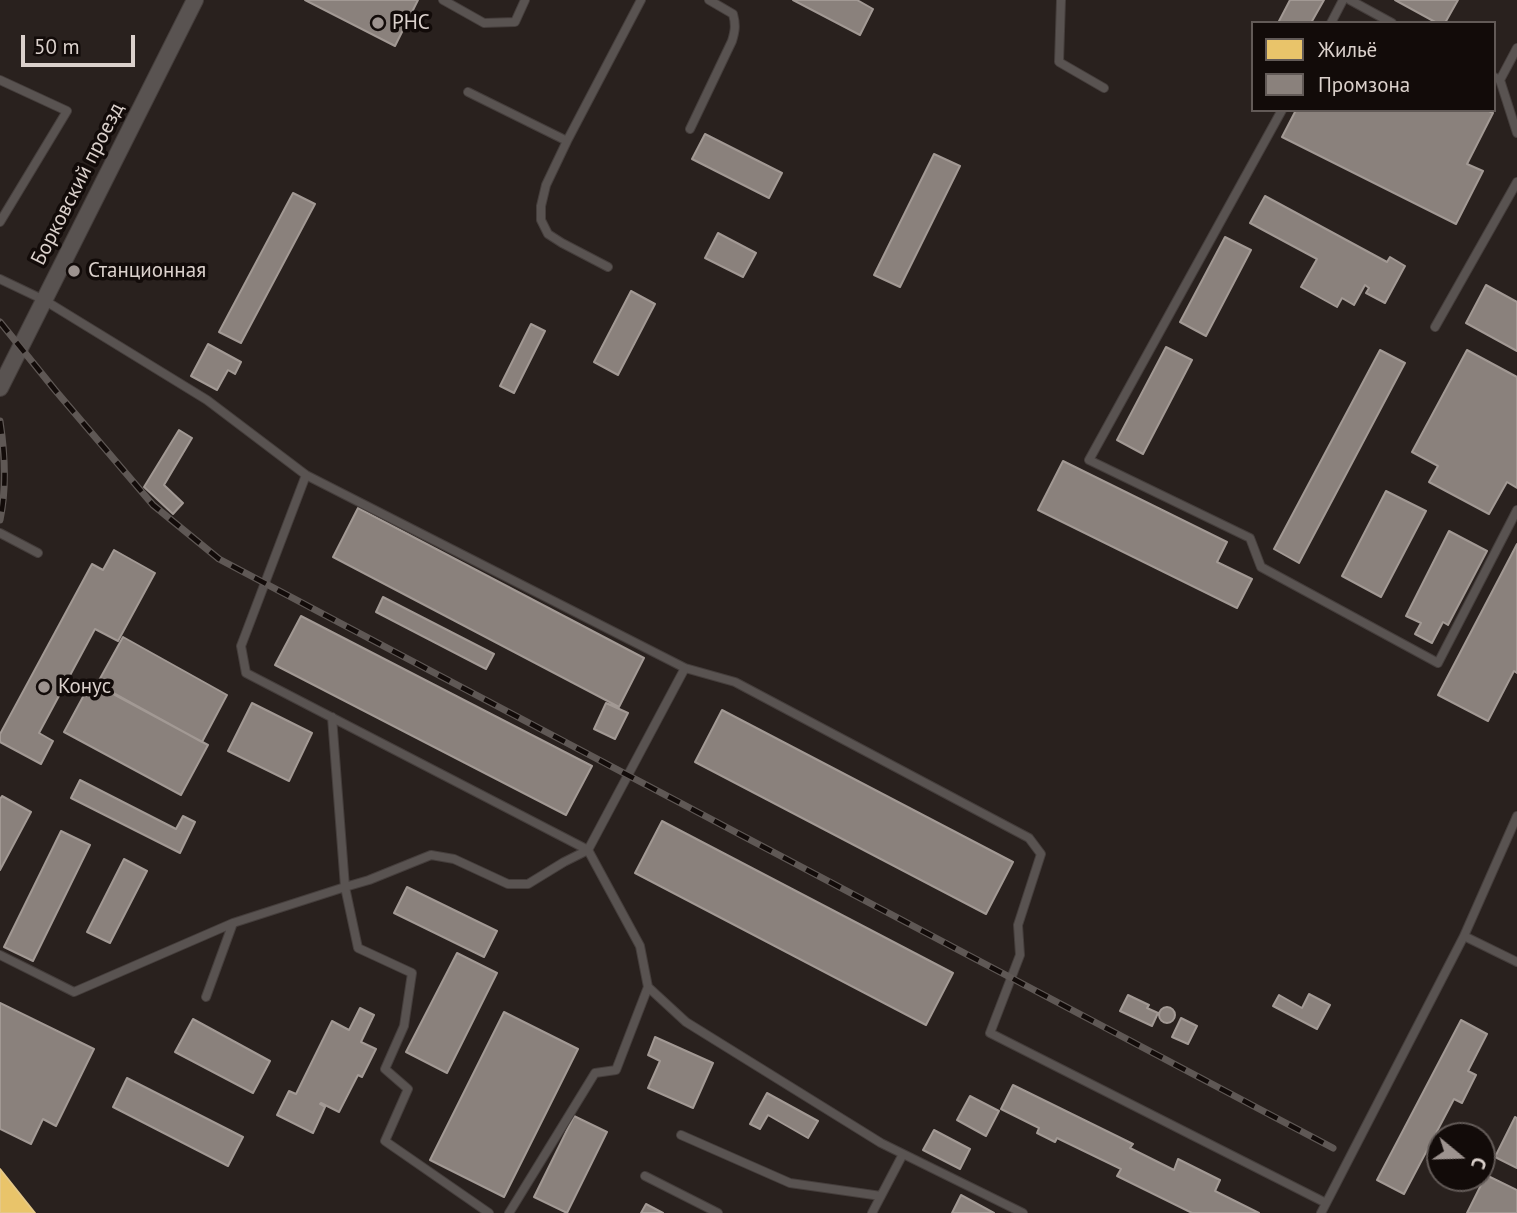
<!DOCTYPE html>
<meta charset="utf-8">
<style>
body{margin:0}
#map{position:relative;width:1517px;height:1213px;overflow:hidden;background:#29211e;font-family:"PT Sans",sans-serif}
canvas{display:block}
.legend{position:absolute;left:1251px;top:21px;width:245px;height:91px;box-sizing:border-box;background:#120b09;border:2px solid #625a57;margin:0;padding:9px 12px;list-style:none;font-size:21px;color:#dbd1cc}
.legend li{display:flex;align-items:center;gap:14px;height:35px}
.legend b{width:35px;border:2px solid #625a57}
.north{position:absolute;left:1426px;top:1122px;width:70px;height:70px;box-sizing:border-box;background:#120b09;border:2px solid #625a57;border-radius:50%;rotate:109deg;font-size:19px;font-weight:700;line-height:28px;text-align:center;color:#dbd1cc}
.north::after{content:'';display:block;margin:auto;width:24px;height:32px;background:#9d938f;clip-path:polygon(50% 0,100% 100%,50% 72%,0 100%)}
.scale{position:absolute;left:21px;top:35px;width:114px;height:32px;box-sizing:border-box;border:4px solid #dbd1cc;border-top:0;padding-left:9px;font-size:21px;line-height:24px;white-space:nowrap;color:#dbd1cc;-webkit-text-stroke:5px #120b09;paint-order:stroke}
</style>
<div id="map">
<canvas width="1517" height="1213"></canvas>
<ul class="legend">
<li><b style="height:19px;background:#e9c46a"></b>Жильё</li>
<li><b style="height:19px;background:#8a817c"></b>Промзона</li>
</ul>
<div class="north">С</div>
<div class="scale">50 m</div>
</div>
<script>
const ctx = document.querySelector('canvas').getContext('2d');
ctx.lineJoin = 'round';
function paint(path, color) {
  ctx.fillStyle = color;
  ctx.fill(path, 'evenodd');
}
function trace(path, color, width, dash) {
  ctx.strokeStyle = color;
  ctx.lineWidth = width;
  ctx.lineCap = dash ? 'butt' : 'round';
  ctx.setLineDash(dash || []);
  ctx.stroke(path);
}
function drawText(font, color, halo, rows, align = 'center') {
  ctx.font = font + ' "PT Sans",sans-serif';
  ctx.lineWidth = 7;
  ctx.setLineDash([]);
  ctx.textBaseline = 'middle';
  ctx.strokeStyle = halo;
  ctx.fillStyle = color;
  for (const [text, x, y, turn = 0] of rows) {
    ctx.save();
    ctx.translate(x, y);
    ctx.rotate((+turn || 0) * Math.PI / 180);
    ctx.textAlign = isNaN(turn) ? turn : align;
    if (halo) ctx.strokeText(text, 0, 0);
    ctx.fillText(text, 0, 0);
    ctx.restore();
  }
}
const homes = new Path2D(`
 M0,1169L35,1213H0Z`);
paint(homes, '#e9c46a');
trace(homes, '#e5c887', 2);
const industry = new Path2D(`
 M305,0H418L395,46Z
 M793,0H857L873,9L860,35Z
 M1290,0H1324L1311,23H1278Z
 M1395,0H1458L1445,23H1437Z
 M1296,110H1487L1493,113L1467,164L1483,171L1456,224L1282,137Z
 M705,134L782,173L769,198L692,159Z
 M934,154L960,166L900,287L874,275Z
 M293,193L315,204L241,343L219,332Z
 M1265,196L1387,262L1390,257L1405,266L1385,303L1366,293L1369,288L1365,285L1354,305L1342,298L1337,307L1301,287L1317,259L1250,223Z
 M718,233L756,253L743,277L705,258Z
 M1225,237L1251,250L1206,336L1180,322Z
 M1486,285L1517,302V351L1466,323Z
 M631,291L655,304L618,375L594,362Z
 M531,324L545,331L514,393L500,386Z
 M208,344L241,362L235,374L228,370L217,390L191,376Z
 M1166,347L1192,360L1143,454L1117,440Z
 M1380,350L1405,363L1299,563L1274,549Z
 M1467,350L1517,377V488L1507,482L1489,514L1429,482L1438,466L1412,452Z
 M179,430L192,438L164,485L183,503L173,514L144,487Z
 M1063,461L1227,542L1217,562L1252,579L1237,608L1038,510Z
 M1386,491L1426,511L1381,597L1342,576Z
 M358,508L644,658L619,707L333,557Z
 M1449,531L1487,551L1448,625L1443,622L1432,643L1415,634L1421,623L1406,616Z
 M1517,544V673L1514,671L1488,721L1438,695Z
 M114,550L155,573L118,641L95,629L39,733L53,741L41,764L0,742V734L92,564L103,570Z
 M383,597L494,654L486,669L376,612Z
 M301,616L592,766L566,815L275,665Z
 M123,637L227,695L202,742L97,684Z
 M91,682L208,745L181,795L64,732Z
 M252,703L312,733L289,781L228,751Z
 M606,703L628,713L615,739L594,729Z
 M722,710L1013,862L986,914L695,762Z
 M80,780L176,829L183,816L195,822L180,853L71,798Z
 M2,796L31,812L0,870V799Z
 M662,821L953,973L926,1025L635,873Z
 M61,831L90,845L33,961L4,947Z
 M124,859L147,871L110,943L87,932Z
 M407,887L497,931L484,957L394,913Z
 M457,953L497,973L447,1073L406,1052Z
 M1309,994L1330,1005L1317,1029L1273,1006L1279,995L1302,1008Z
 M1128,995L1149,1005L1147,1008L1158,1013L1152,1026L1120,1011Z
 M0,1003L94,1049L56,1126L43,1119L31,1144L0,1129Z
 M1159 1015a8 8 0 1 1 16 0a8 8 0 1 1-16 0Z
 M360,1008L374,1015L361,1042L376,1049L362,1077L358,1075L339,1112L321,1103L320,1104L325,1107L313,1133L277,1115L289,1091L296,1094L332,1021L349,1030Z
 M504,1012L578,1049L504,1197L430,1160Z
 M1181,1018L1197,1026L1188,1044L1172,1037Z
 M193,1019L270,1061L253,1093L175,1052Z
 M1461,1020L1487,1034L1468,1071L1476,1075L1462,1103L1454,1099L1404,1194L1377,1180Z
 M655,1037L713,1063L693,1108L648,1088L660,1061L648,1055Z
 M127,1078L243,1137L228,1166L113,1107Z
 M1013,1085L1133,1144L1130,1148L1174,1170L1178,1159L1220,1180L1215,1191L1259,1213H1192L1117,1176L1121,1169L1057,1138L1055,1142L1037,1133L1039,1128L1001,1109Z
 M767,1093L818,1121L808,1138L768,1115L760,1129L750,1124Z
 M970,1096L999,1111L986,1136L957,1120Z
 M574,1116L607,1132L567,1213L534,1197Z
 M1515,1117L1517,1118V1168L1495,1157Z
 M934,1130L970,1149L960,1169L923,1150Z
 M1486,1175L1517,1190V1213H1467Z
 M961,1195L994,1213H952Z
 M646,1204L663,1213H641Z`);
paint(industry, '#8a817c');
trace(industry, '#a29994', 2);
const lane = new Path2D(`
 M443,0L484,23L515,22L525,0
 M1061,0L1059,62L1104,88
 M1350,0L1392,23
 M1331,23L1343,0
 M1494,77L1500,80L1517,133
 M0,80L67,111L0,222
 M1500,80L1517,48
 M468,92L567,141
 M1282,110L1089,460L1250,538L1261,567L1438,663L1517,510
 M690,129L732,41C735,31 736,25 733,14L709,0
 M608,267L562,243L548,234L541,220V206L546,185L567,141L641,0
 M0,279L44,300L207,400L306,475L241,646L246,673L588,850L685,668L306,475
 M1435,327L1517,182
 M0,533L38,553
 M685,668L735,682L1029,838L1041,854L1018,925L1020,955L990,1033L1326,1203
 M1517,816L1464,936L1517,962
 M0,955L74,992L233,923
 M648,987L686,1022L881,1143L1023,1213
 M206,997L233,923L345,887L332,717
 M681,1135L790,1183L881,1196
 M645,1176L718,1213
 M489,1213L385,1141L408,1089L385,1069L404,1026L412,973L358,948L345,887L369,880L431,855L454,859L508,884H528L564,862L588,850L640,946L648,987L616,1070L595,1073L509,1213
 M872,1213L903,1154
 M1321,1213L1464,936`);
const street = new Path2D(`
 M0,388L195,0`);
trace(lane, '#453e3c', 10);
trace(street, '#453e3c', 18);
trace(lane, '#595351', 8);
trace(street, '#595351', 16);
const rail = new Path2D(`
 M0,322L55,390L153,505L219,559L1333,1148
 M0,421C5,454 7,487 0,520`);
trace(rail, '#5f5855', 7);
trace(rail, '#120b09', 4.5, [13]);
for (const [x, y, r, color] of [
 [378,23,7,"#9d938f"],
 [74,271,7,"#9d938f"],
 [44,687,7,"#9d938f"]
]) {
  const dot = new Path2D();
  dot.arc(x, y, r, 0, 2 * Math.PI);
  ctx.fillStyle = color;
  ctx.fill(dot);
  trace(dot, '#120b09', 2.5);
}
drawText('21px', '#dbd1cc', '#120b09', [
 ["РНС",392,23],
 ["Станционная",88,271],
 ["Конус",58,687]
], 'left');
drawText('21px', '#dbd1cc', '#120b09', [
 ["Борковский проезд",78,184,-63]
]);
</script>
